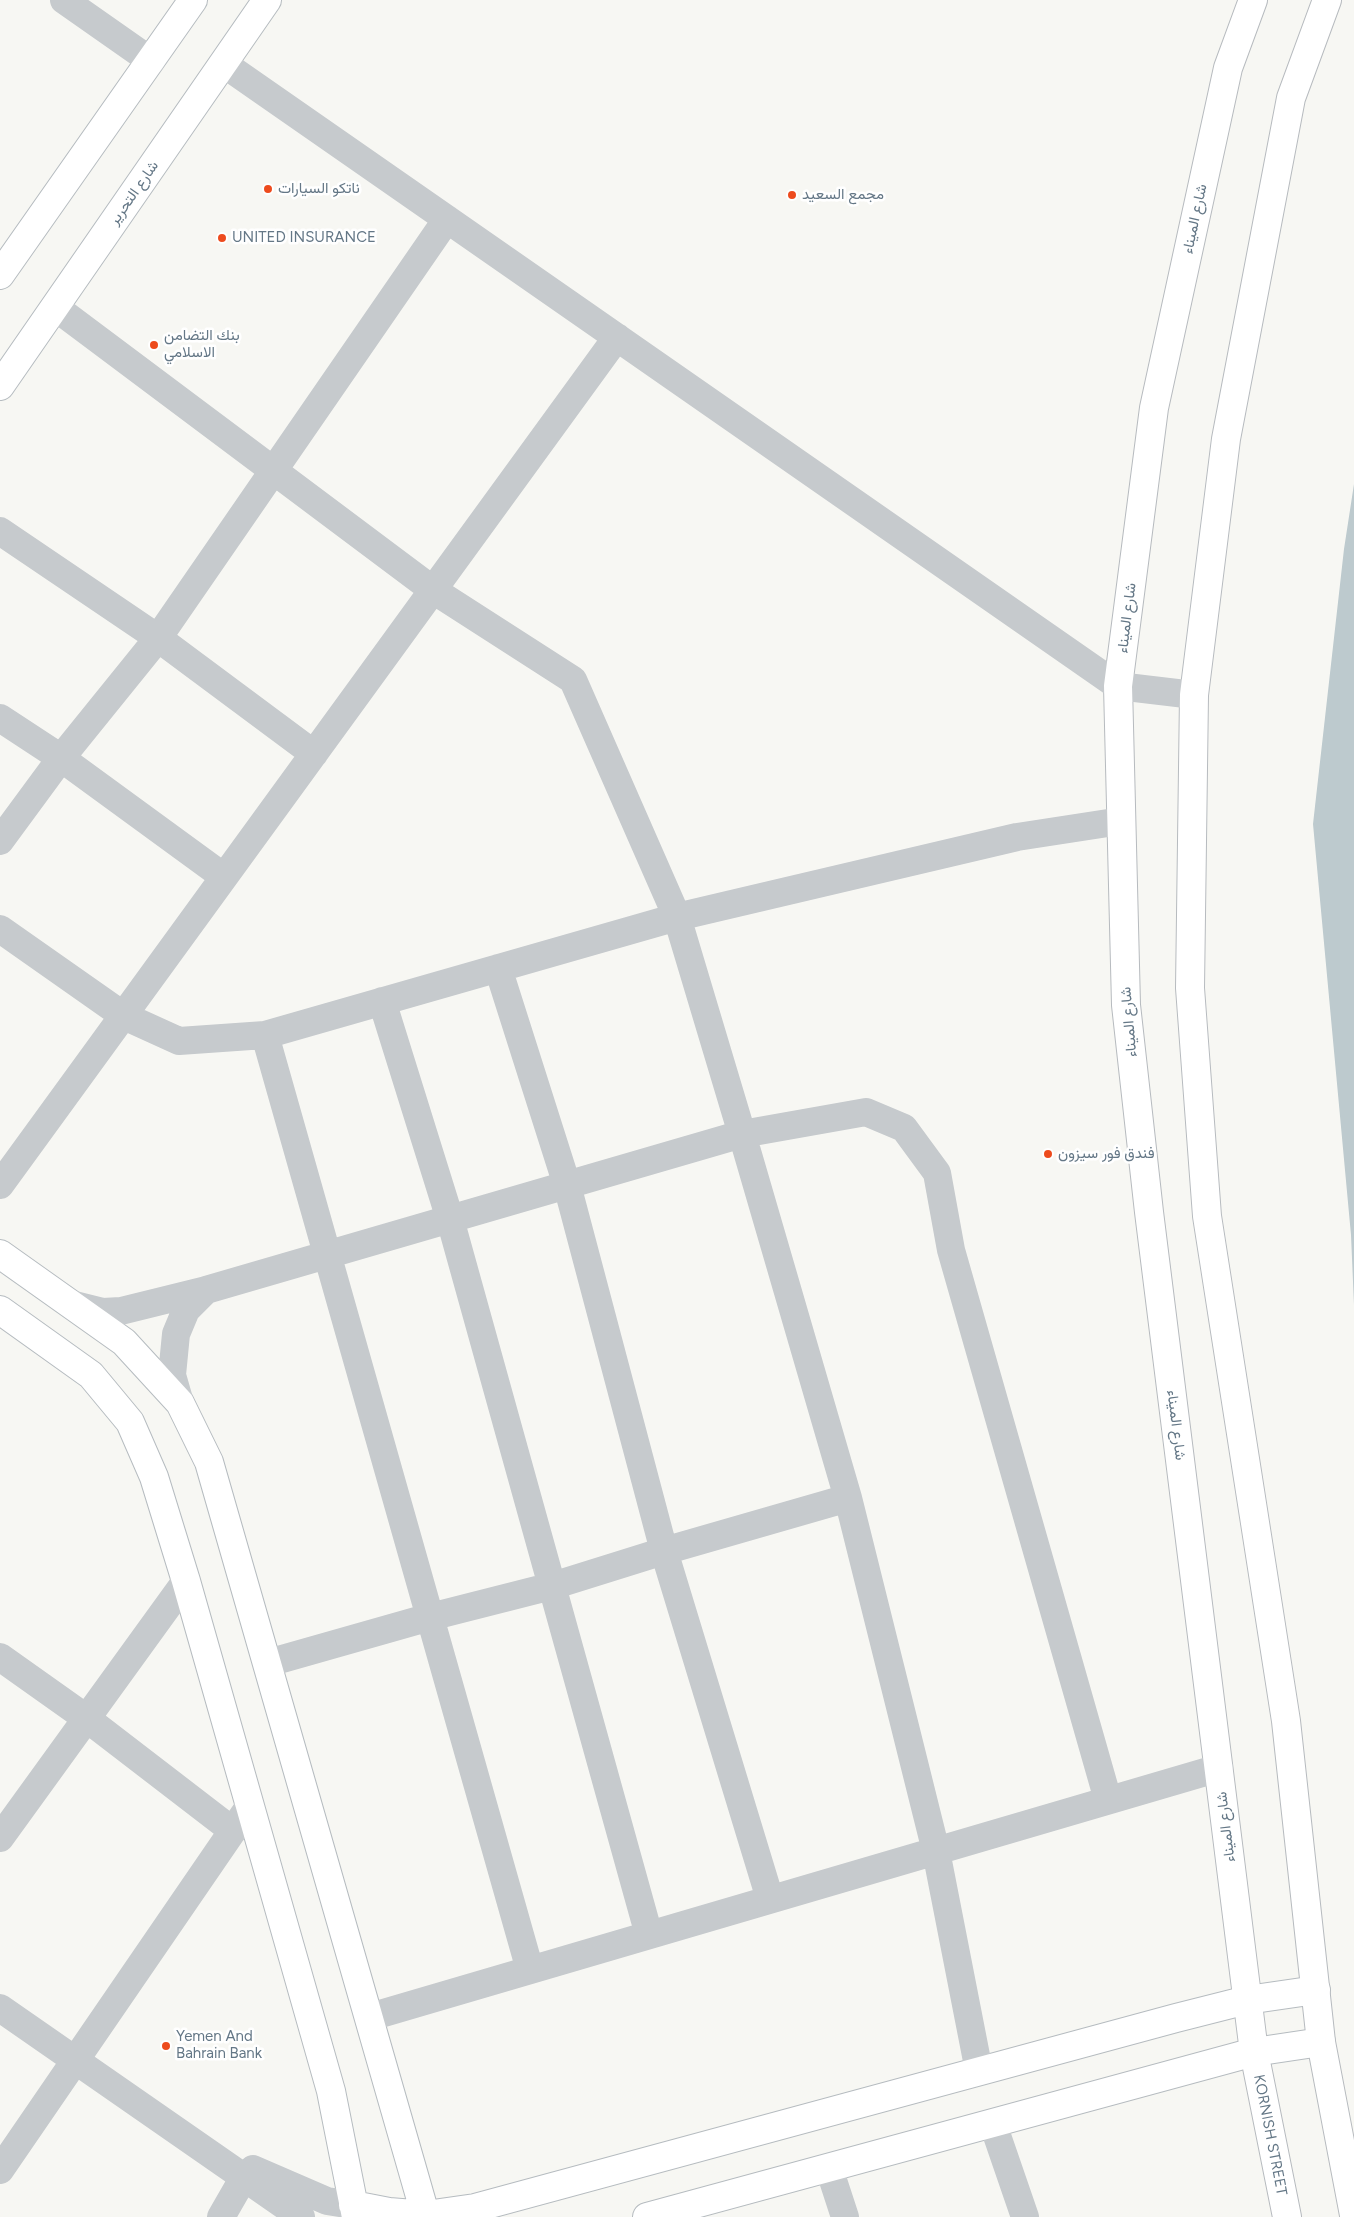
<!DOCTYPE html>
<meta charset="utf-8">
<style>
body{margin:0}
canvas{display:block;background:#f7f7f3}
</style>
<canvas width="1354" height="2217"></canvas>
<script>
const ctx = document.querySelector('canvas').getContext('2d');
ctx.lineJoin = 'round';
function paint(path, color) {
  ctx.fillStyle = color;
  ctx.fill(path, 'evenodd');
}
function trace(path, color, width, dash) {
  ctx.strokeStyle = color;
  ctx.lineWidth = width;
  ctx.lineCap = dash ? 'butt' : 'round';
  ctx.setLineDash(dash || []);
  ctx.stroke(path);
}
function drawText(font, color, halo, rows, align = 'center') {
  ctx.font = font + ' Figtree,Vazirmatn,sans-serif';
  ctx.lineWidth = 5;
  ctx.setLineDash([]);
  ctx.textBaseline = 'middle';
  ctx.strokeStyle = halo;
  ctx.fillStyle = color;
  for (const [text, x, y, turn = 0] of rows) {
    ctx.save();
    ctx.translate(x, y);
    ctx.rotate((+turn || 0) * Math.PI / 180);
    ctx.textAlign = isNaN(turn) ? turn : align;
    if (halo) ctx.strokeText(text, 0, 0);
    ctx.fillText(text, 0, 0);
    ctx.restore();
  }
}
paint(new Path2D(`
 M1354,484V1305L1351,1235L1313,824L1344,549Z`), '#bdcace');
const secondary = new Path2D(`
 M0,275L193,0
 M0,386L267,0
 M0,1254L124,1342L180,1403L209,1462L426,2217
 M0,1310L91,1375L130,1422L154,1477L186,1581L331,2091L356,2217
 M353,2205L389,2212L426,2215L475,2208L1176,2018L1247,2000L1316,1990
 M647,2217L1254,2052L1321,2042`);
const primary = new Path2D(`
 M1253,0L1228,68L1154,408L1118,686L1126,1005L1149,1212L1254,2052L1287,2217
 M1327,0L1291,98L1226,439L1194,695L1190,988L1207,1216L1286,1721L1321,2042L1354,2215`);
trace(secondary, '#b6bcc0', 30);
trace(primary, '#b7bbbf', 30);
trace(new Path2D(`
 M64,0L151,61
 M224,64L1118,686L1194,695
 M55,307L433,590L573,680L677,917L742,1134L848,1498L936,1851L979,2071
 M0,531L158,638L314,754
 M0,718L61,758L224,877
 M0,841L61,758L158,638L447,219
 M0,929L124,1016L179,1041L265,1035L677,917L1017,837L1121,821
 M498,968L567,1185L664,1551L770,1899
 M382,1001L450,1219L649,1935
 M265,1035L530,1970
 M0,1185L617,337
 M206,1290L742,1134L866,1112L904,1128L937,1173L951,1250L1108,1800
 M71,1304L103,1312L121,1311L206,1290L186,1310L176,1334L172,1375L180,1403
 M0,1657L86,1718L233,1831
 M268,1663L430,1617L552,1586L664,1551L848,1498
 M0,1838L186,1581
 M0,2008L301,2217
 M370,2017L1219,1768
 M993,2124L1025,2217
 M829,2168L845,2217
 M253,2169L327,2201L353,2205
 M0,2170L249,1807
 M221,2217L244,2177`), '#c6cacd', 28);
trace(secondary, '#fff', 28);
trace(primary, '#fff', 28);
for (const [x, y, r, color] of [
 [268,189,5,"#ed4b1d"],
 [792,195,5,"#ed4b1d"],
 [222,238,5,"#ed4b1d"],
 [154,345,5,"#ed4b1d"],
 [1048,1154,5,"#ed4b1d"],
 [166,2046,5,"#ed4b1d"]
]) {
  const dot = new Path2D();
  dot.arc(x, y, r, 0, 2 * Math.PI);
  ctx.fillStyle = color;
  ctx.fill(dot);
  trace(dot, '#fff', 2);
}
drawText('15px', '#647786', '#fff', [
 ["ناتكو السيارات",278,189],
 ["مجمع السعيد",802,195],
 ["UNITED INSURANCE",232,238],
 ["بنك التضامن",164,336],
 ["الاسلامي",164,353],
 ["فندق فور سيزون",1058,1154],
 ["Yemen And",176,2037],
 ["Bahrain Bank",176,2054]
], 'left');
drawText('15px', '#647786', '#fff', [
 ["شارع التحرير",134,193,-55],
 ["شارع الميناء",1195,219,-78],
 ["شارع الميناء",1127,618,-83],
 ["شارع الميناء",1129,1022,-95],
 ["شارع الميناء",1176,1425,83],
 ["شارع الميناء",1226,1827,-97],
 ["KORNISH STREET",1270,2135,79]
]);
</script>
